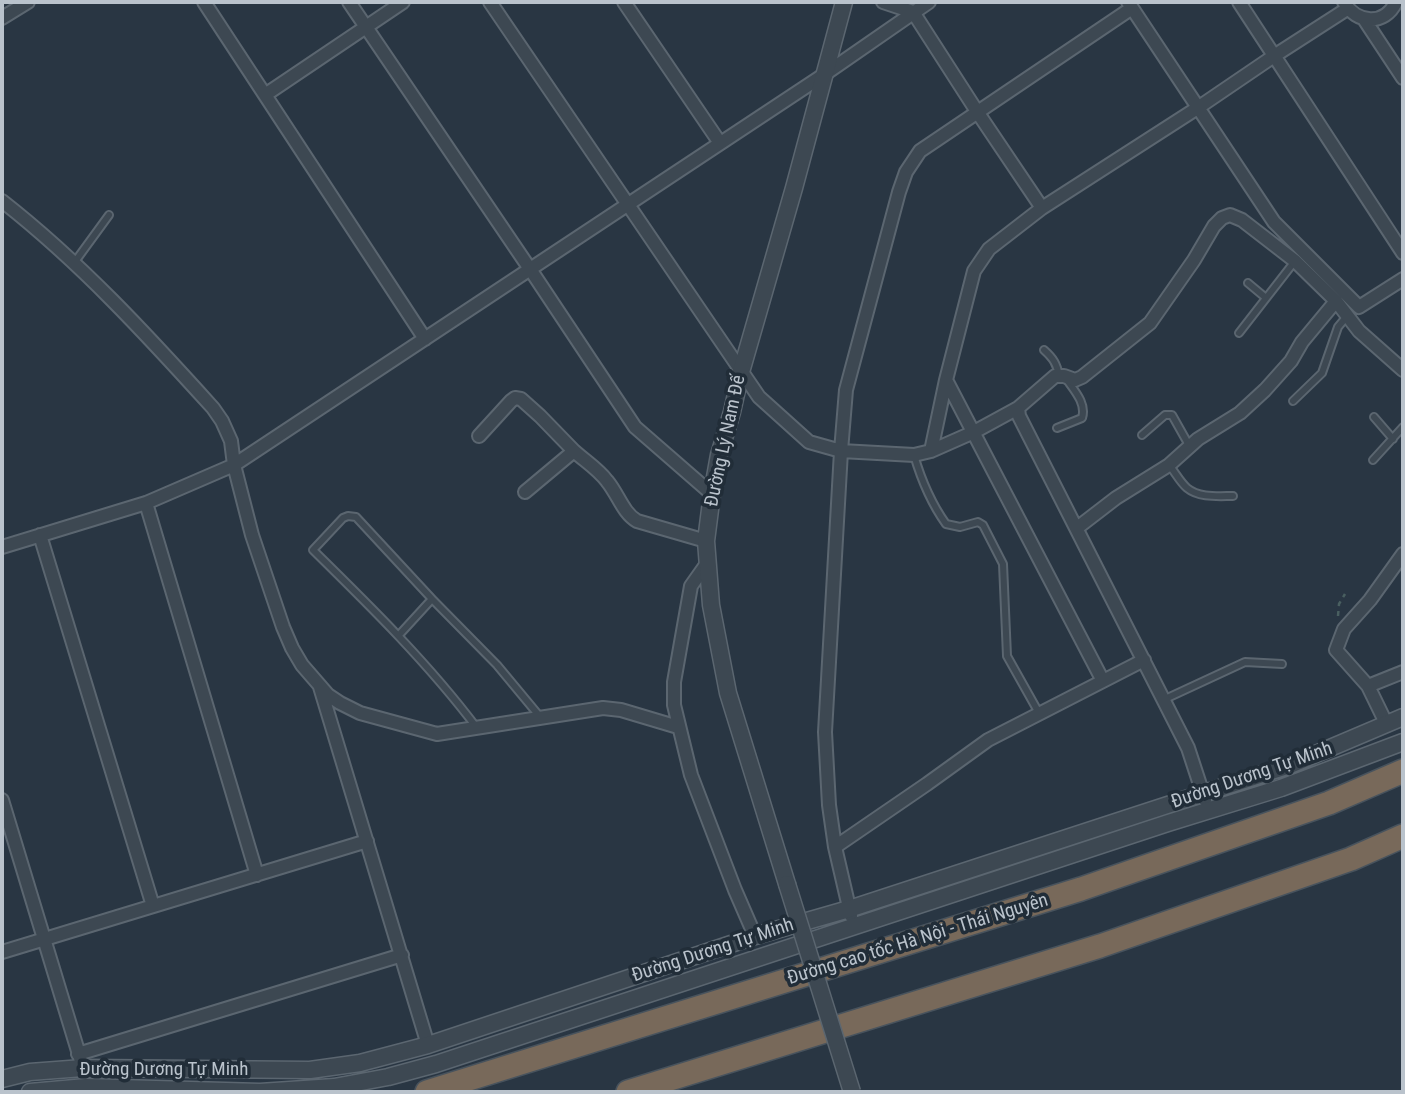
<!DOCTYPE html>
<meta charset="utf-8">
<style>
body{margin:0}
#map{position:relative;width:1405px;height:1094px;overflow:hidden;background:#293643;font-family:"Roboto Condensed",sans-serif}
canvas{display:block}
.frame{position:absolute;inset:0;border:4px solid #bac3cc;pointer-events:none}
</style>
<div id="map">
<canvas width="1405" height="1094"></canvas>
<div class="frame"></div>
</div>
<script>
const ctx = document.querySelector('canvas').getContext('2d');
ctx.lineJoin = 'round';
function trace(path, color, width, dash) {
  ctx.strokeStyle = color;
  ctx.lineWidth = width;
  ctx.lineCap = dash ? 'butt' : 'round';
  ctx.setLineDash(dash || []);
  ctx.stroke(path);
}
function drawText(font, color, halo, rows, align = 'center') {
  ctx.font = font + ' "Roboto Condensed",sans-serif';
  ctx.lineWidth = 7;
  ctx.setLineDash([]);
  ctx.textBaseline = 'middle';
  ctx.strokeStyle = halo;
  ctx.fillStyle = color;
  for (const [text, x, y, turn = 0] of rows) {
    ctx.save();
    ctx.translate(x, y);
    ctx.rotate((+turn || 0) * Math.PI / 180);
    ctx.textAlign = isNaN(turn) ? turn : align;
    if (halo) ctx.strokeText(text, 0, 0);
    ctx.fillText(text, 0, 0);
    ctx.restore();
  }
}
const service = new Path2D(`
 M74,263L109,215
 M1248,283L1266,298
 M1239,333L1295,261
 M1044,350C1053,358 1057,364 1059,376
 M1293,401L1322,373L1338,327L1348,315
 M1374,417L1393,439
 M1057,428L1082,418C1087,403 1073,389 1065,377
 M1142,435L1165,415H1172L1190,447
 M914,455C921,479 931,503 946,524L960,527L978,522L983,525L1003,564L1007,656L1039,713
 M1373,460L1403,427
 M1169,465C1175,472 1180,482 1187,488C1199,498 1218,496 1233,496
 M432,599L356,517L348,516L343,518L313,550C371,607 428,663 477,728
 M399,635L432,599L497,665L541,718
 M1163,700L1245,662L1282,664`);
const minor = new Path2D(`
 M204,2L425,339
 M349,2L530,269L635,427L712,494
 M490,2L759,397L809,442L841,451L914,455L931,451L974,432L1018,408
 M624,2L720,143
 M883,2L913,12L978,113L1042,208
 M1128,2L1274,222L1359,307L1403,279
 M1239,2L1403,253
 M1344,2C1356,24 1385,26 1396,2
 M2,18L28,2
 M1364,19L1403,78
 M265,95L403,2
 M2,201C80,262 147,335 213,408L222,421L231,441L234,465L252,535L283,627L292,648L302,665L328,695L340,703L360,713L437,734L603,708L621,710L678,727
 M946,380L1103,681
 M479,436L511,401L515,398L521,399L540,416L574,451
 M931,451L946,380L974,271L989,249L1042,208L1199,107L1274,56L1347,9
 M525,492L574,451C585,461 598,469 607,481C618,494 623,513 637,521L706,541
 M146,503L257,875
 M1077,528L1116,498L1169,465L1198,439L1240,413L1265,390L1291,361L1302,342L1336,301
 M40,535L153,906
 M2,547L146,503L234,465L825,74L929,2
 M708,562L691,586L674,682V705L691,775L735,890L755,936
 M1368,686L1403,672
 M320,687L428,1045
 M1387,725L1368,686L1336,650L1344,629L1370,600L1403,554
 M2,800L81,1061
 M1205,800L1188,748L1019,416L1018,408L1055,376H1064L1075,380L1082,377L1150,323L1194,260L1214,226L1222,218L1230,215L1242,220L1295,261L1336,301L1359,331L1403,370
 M835,847L927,784L988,740L1144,660
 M851,916L835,847L829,805L825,732L841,451L846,390L899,192L906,172L920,151L1132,8
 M2,952L367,841
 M78,1054L402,955`);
const tertiary = new Path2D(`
 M787,884L728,693L711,605L706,541L712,494L719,455L732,412L741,372L794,188L844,2
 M2,1079L30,1072L83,1068L310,1070L360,1063L428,1045L755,936L849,909L1290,765L1403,717
 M30,1092L86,1087L260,1092L334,1087L388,1077L436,1064L1168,823L1281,788L1403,742`);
const motorway = new Path2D(`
 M427,1092L1081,889L1329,803L1403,771
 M628,1092L1100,946L1351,859L1403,836`);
trace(service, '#5b6670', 10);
trace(minor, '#5b6670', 16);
trace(tertiary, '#5b6670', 19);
trace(motorway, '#48535d', 26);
trace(new Path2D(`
 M1338,616L1339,604L1345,594`), '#495f60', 2.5, [5, 5]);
trace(service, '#3d4852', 6);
trace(minor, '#3d4852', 12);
trace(tertiary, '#3d4852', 16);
trace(motorway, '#78695a', 23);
const tertiaryBridge = new Path2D(`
 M787,884L852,1092`);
trace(tertiaryBridge, '#5b6670', 19, []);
trace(tertiaryBridge, '#3d4852', 16);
drawText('19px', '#bac3cc', '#212d38', [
 ["Đường Lý Nam Đế",726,441,-78],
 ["Đường Dương Tự Minh",1252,776,-19],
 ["Đường cao tốc Hà Nội - Thái Nguyên",918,940,-17],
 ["Đường Dương Tự Minh",713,951,-18],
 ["Đường Dương Tự Minh",164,1070]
]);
</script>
